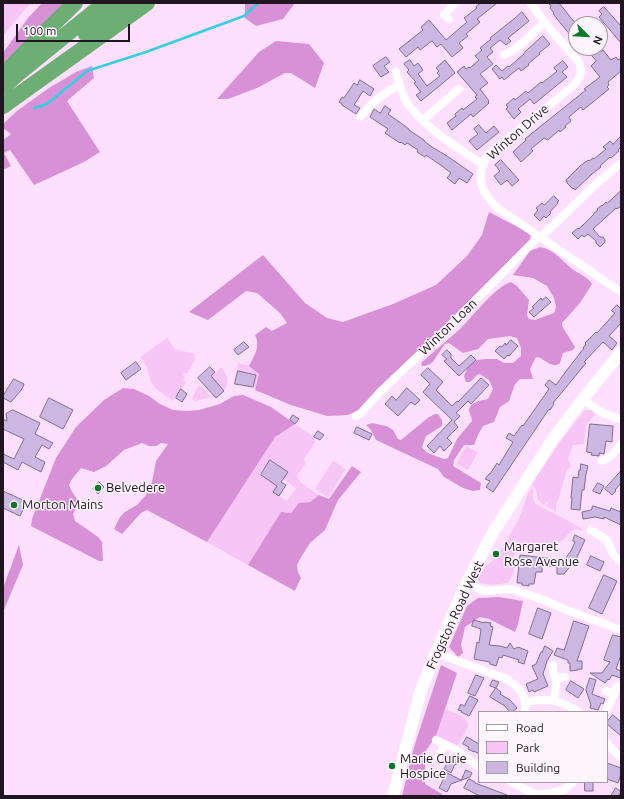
<!DOCTYPE html>
<style>
body{margin:0}
#map{position:relative;width:624px;height:799px;overflow:hidden;background:#fedffd;font-family:Ubuntu,sans-serif}
canvas{display:block}
.frame{position:absolute;inset:0;border:4px solid #221522;pointer-events:none}
.legend{position:absolute;left:478px;top:711px;width:130px;height:72px;box-sizing:border-box;background:#fdf5fc;border:1px solid #a59ba5;margin:0;padding:5px 7px;list-style:none;font-size:12px;color:#221522}
.legend li{display:flex;align-items:center;gap:8px;height:20px}
.legend b{width:20px;border:1px solid #a59ba5}
.north{position:absolute;left:568px;top:16px;width:40px;height:40px;box-sizing:border-box;background:#fdf5fc;border:1px solid #a59ba5;border-radius:50%;rotate:114deg;font-size:11px;font-weight:700;line-height:16px;text-align:center;color:#221522}
.north::after{content:'';display:block;margin:auto;width:14px;height:18px;background:#0a772b;clip-path:polygon(50% 0,100% 100%,50% 72%,0 100%)}
.scale{position:absolute;left:16px;top:24px;width:114px;height:18px;box-sizing:border-box;border:2px solid #221522;border-top:0;padding-left:5px;font-size:12px;line-height:14px;white-space:nowrap;color:#221522;-webkit-text-stroke:3px #fdf5fc;paint-order:stroke}
</style>
<div id="map">
<canvas width="624" height="799"></canvas>
<div class="frame"></div>
<ul class="legend">
<li><b style="height:5px;background:#fff"></b>Road</li>
<li><b style="height:11px;background:#f8c5f7"></b>Park</li>
<li><b style="height:11px;background:#ccb7e3"></b>Building</li>
</ul>
<div class="north">N</div>
<div class="scale">100 m</div>
</div>
<script>
const ctx = document.querySelector('canvas').getContext('2d');
ctx.lineJoin = 'round';
function paint(path, color) {
  ctx.fillStyle = color;
  ctx.fill(path, 'evenodd');
}
function trace(path, color, width, dash) {
  ctx.strokeStyle = color;
  ctx.lineWidth = width;
  ctx.lineCap = dash ? 'butt' : 'round';
  ctx.setLineDash(dash || []);
  ctx.stroke(path);
}
function drawText(font, color, halo, rows, align = 'center') {
  ctx.font = font + ' Ubuntu,sans-serif';
  ctx.lineWidth = 3;
  ctx.setLineDash([]);
  ctx.textBaseline = 'middle';
  ctx.strokeStyle = halo;
  ctx.fillStyle = color;
  for (const [text, x, y, turn = 0] of rows) {
    ctx.save();
    ctx.translate(x, y);
    ctx.rotate((+turn || 0) * Math.PI / 180);
    ctx.textAlign = isNaN(turn) ? turn : align;
    if (halo) ctx.strokeText(text, 0, 0);
    ctx.fillText(text, 0, 0);
    ctx.restore();
  }
}
paint(new Path2D(`
 M3,3H31L21,14L3,36Z
 M167,338L175,349L195,354L194,356L196,358L187,374L185,373L183,375L185,377L183,380L186,382L173,401L156,389L151,382L147,367L140,357Z
 M238,363L249,366L259,374L255,388L253,387L256,375L244,378L245,372L238,371L235,384H234Z
 M221,367C228,376 230,381 224,391L211,377Z
 M199,386L203,388L211,397L196,401L192,399L197,388Z
 M586,410H591L595,414L586,426L584,444L573,445L568,459L571,466L567,470L559,497L556,505V511L546,506L549,502L547,501L544,505L538,500L536,490L532,484L562,439L584,411Z
 M295,424L314,437L315,443L304,459L306,463L297,476L301,483L319,495L310,502L299,503L291,513L281,512L248,565L207,542L275,437ZM270,460L288,472L283,479L296,488L287,501L273,492L277,486L261,475Z
 M466,446L478,452L468,470L456,464Z
 M333,461L346,469L328,497L315,489Z
 M532,487C535,492 531,499 536,504C552,513 569,520 585,531L574,529L559,543L557,541L554,543L556,546L552,551L527,548L517,550L513,557C515,569 515,572 508,583L491,585L480,583L478,579L484,568L497,557L519,519L528,493Z
 M445,709L462,716L469,724L458,746L436,736Z`), '#f8c5f7');
paint(new Path2D(`
 M42,3H65L3,65V53L28,18Z
 M245,3H295L283,19L256,26L245,18Z
 M276,41L309,44L324,63L315,88L291,73H285L257,88L228,99H217L259,52Z
 M92,66L94,78L67,101L100,152L84,162L34,185L10,150L4,153L11,166L3,170V140L11,134L3,128V124L17,111L49,88L76,72Z
 M489,212L531,234L530,240L359,410L348,415L327,416L291,405L255,390L259,374L249,366C254,356 261,346 255,335L266,327L272,331L287,323L280,313L257,293L246,291L208,320L189,312L263,255L305,303L327,318L343,322L393,304L436,285L467,256L482,235Z
 M540,247C554,249 562,261 572,269C579,274 588,277 592,284L580,303L562,323V326L575,347L573,350L563,353L560,363C551,370 546,358 536,357L530,369L533,379H520L515,384L509,401L500,407L494,422L483,426L478,435L474,445H464L454,460L453,466L481,483L480,490L473,491L463,488L444,477L438,469L376,440L371,430L366,425L372,423L386,426L393,430L398,439L401,440L429,417L435,414H438L442,420V426L426,436L422,447L426,452L435,456L444,459L448,458L457,439L472,421C472,418 470,414 469,411C469,402 482,400 488,399L493,389L489,380L480,374L477,375L470,382H466L464,376L468,367L477,360L486,359H497L504,363H513L521,356V348L517,338L510,336L488,339L478,349L463,353L449,343L445,344L432,363L425,366H422L421,363C434,351 448,340 461,328C472,317 497,285 511,282L517,286L529,300L527,315L529,319L535,320L554,313L556,307L554,298L547,286L533,278L513,275L530,251Z
 M123,388L134,389L149,396L160,404L173,410L186,411L199,410L220,404L234,396L243,395L271,407L295,424L275,437L207,542L147,510L141,513L122,534L114,529L120,517L125,512L137,505L146,495L152,482L156,461L168,444L161,443L156,446H149L142,443L124,450L106,466L94,472L81,468L72,479L69,485C71,492 76,496 79,503L73,514L75,521L98,537L102,542L103,561H99L31,526L32,519L56,458L76,427L104,400Z
 M352,466L361,472L338,500L325,530L310,543L300,559L297,565L298,572L301,578L298,584L295,591L248,565L281,512L291,513L299,503L310,502L319,495L329,499Z
 M19,545L23,565L3,612V588Z
 M499,597L523,601L518,624L515,632L489,619L480,617L465,627L461,645L463,653L458,657L449,647L467,606L478,598Z
 M441,665L457,673L436,736L425,752V784L442,794L441,796H402L414,747Z`), '#d891d7');
trace(new Path2D(`
 M34,108L47,104L87,71L146,52L244,16L258,3`), '#32d0e2', 2.5);
const building = new Path2D(`
 M481,3H497L477,19L480,22L466,34L468,36L459,43L463,48L452,57L441,44L437,47L432,41L420,50L418,47L406,57L399,49L423,30L421,27L429,20L446,40L467,22L464,18L477,8L476,7Z
 M548,3H559L576,24V42L557,19L553,13H554L550,8L551,6Z
 M604,7L621,26V43L599,17L602,14L599,11Z
 M522,12L529,21L508,38L511,41L506,45L500,40L490,48L493,52L487,57L493,64L480,74L488,83L480,89L489,101L488,102L489,103L473,117L471,114L452,130L447,123L456,116L455,114L462,108L463,110L477,99L475,97L477,95L457,72L464,66L466,69L469,67L470,68L479,60L475,56L482,50L480,48L491,39L490,38L515,18Z
 M543,36L550,44L539,53L540,54L528,64L529,65L521,71L519,68L504,80L502,77L500,79L492,69L496,65L502,71L508,66L509,67L524,54V53Z
 M585,48H596L600,52L603,50L611,60L616,57L618,60L621,58V71L608,82L609,85L607,87L609,89L583,110L581,107L577,110L569,117L571,121L565,126L566,127L560,132L559,130L548,140L544,138L531,149L533,151L521,162L513,152L526,140L525,139L536,130L586,90L584,89L600,77L591,66L596,61Z
 M386,57L390,62L384,66L389,72L381,77L373,66Z
 M410,60L414,66L418,63L423,70L418,74L427,86L440,76L437,73L439,71L436,68L445,60L455,73L421,101L416,95L421,92L414,83L416,82L407,72L409,70L404,64Z
 M563,61L568,67L562,72L567,77L534,104L530,99L518,109L521,112L514,119L506,109L508,107L506,105L514,98L515,100L526,91L528,93L541,82L542,83L555,73L557,71L554,68Z
 M360,80L374,89L370,96L363,91L354,105L360,108L356,114L342,105V104L339,102L342,97L344,98L354,83L357,85Z
 M385,106L391,110L388,114L409,129V130L424,140V141L432,147L447,156L473,174L467,183L459,178L455,184L447,178L451,173L442,166L426,155L425,157L417,152L418,150L407,143L405,145L401,142L400,143L385,133L388,129L370,117L374,109L380,113Z
 M479,125L486,133L494,126L499,132L477,150L469,141L478,134L474,129Z
 M621,136V147L618,150L619,151L611,158L610,157L600,166L601,167L592,174L575,190L574,188L573,189L567,183V182L566,180L580,166L588,160L589,161L593,158L594,159L606,149L603,147L610,141L613,144Z
 M501,160L519,180L512,186L507,180L501,185L494,176L500,171L495,165Z
 M621,191V206L617,209L616,208L593,229L600,237H603L605,240V242L600,247L596,243V241L588,234L584,237L582,235L578,239L572,233L578,228L579,229L594,214V213L598,210L597,209L602,205V206L606,202L607,203Z
 M554,196L559,201L557,202L558,203L550,212L551,213L546,218L544,216L540,221L534,215L538,210L536,208L542,203L544,205Z
 M546,297L551,302L534,317L529,312L534,308L532,307L541,298L542,300Z
 M617,305L620,308L621,307V323L609,336L617,343L612,350L603,342L584,362L586,363L553,403L554,404L550,410L549,409L493,492L486,487L490,481L485,479L489,474H490L497,463L499,465L513,442L506,438L509,433L514,436L522,425L523,426L549,389L545,385L549,380L556,385L567,370L584,348H583L586,344L585,343L596,332L597,333L615,313L612,311Z
 M511,340L518,346L509,356L508,355L504,359L495,351L500,346L502,347L505,343L506,345Z
 M244,342L249,347L238,355L234,350Z
 M447,350L451,354V358L459,366L471,355L476,360L459,376L444,361L447,359L442,355Z
 M136,362L141,369L126,380L121,373Z
 M210,367L215,372L211,376L224,391L216,398L198,378Z
 M428,368L443,382L436,390L452,406L457,401L458,402L481,378L489,385L471,404L468,401L456,413L460,416L454,422L458,427L447,438L452,443L444,451L440,446L434,453L427,446L452,420L423,392L430,384L421,375Z
 M238,371L256,375L253,387L235,384Z
 M14,379L24,384L22,389L11,402L3,398V396Z
 M407,388L420,400L415,405L411,402L398,416L385,404L392,396L396,400Z
 M181,389L187,394L182,402L176,398Z
 M49,398L73,410L63,429L40,417Z
 M13,410L40,423L35,434L53,443L49,449L42,445L35,457L45,462L41,472L22,462L18,470L3,462V454L14,459L24,439L3,429V419L7,421L6,414Z
 M293,415L299,419L295,424L290,420Z
 M590,424L613,426L612,442L606,441L604,454L599,453V456L591,455L592,453L587,452Z
 M357,427L372,434L369,440L354,433Z
 M318,431L324,435L320,440L314,437Z
 M270,460L288,472L281,482L286,485L279,496L273,492L277,486L261,475Z
 M581,464L588,466L586,474L584,490H582L580,510L571,509L572,498H571L573,477L578,478L579,470H580Z
 M621,471V483L615,490L616,491L612,495L605,489Z
 M99,482L104,487L98,494L93,489Z
 M598,483L604,486L600,494L593,491Z
 M3,491L27,502L20,516L3,508Z
 M593,506L610,511L611,508L621,512V525L604,517V519L595,517L583,519L582,512L591,510Z
 M575,535L585,540L576,559L564,574H557V567L542,565V572H536L534,584H529V586L522,585V583H517L520,555L564,560L571,551L575,542L573,541Z
 M591,556L604,562L600,571L587,565Z
 M604,575L617,581L602,614L589,608Z
 M538,608L551,613L542,639L529,634Z
 M474,620L484,623V622L491,623L490,626L493,627L489,645L500,646L507,648L510,643L514,649L518,647L528,651L524,664L518,662L519,660L503,655L502,658L499,657L496,666L490,664V662L474,659L477,642L479,643L481,629L472,626Z
 M574,621L589,626L577,661H582V669H578V670L570,671V663H568V660L554,655L557,648L564,650Z
 M613,635L621,637V655L616,669L621,671V678L612,675L609,680L608,679L605,683L590,673H602L610,662L604,660Z
 M545,646L553,651L547,661L543,674L548,686L534,692L533,690L529,692L526,684L538,679L532,666L536,664L541,652H542Z
 M476,675L484,678L475,696L468,693Z
 M590,678L596,680L592,694L605,699L603,704L601,703L598,710L590,708L591,705L586,690Z
 M493,680L499,682L496,688L490,686Z
 M571,681L584,689L578,698L566,690Z
 M496,688L501,692L500,694L510,700L517,708L512,712H510L505,706L490,697Z
 M470,696L478,700L469,716L461,712L462,711L458,710L461,704L464,706Z
 M613,715L621,722V736L607,724V722Z
 M467,737L479,744V754L474,751V752L468,749L469,747L463,744Z
 M454,755L459,759L456,765L455,764L451,773L444,769L449,759L451,760Z
 M607,763L621,768V774L618,783L607,779Z
 M466,770L472,773L470,777L451,784L447,792L439,788L444,778H443L445,772L461,780Z
 M469,779L475,782V783L507,795L506,796H480L464,788Z
 M585,782H593V791H585Z
 M616,788L621,792L618,796H611Z`);
paint(building, '#ccb7e3');
trace(building, '#816d95', 1);
trace(new Path2D(`
 M530,3L551,30L579,62L581,71L579,78L573,86L488,155C474,177 481,193 499,209L621,292
 M449,19L444,15L455,3
 M504,55C521,48 532,33 545,22
 M396,72C399,84 403,99 412,109C429,130 454,145 476,160L483,163
 M360,117C371,104 384,92 400,85
 M423,120L459,89
 M541,237L595,185L621,163
 M583,399C597,409 603,415 621,419
 M356,416L361,413L380,392L456,320L539,236
 M602,461C611,458 616,451 621,444
 M591,530L607,540L613,554L621,562
 M466,584L485,591L512,589L544,600L564,609L621,630
 M436,653L504,678C518,685 528,696 525,712
 M553,665C552,672 553,671 555,677C558,684 555,693 554,700
 M556,678L565,677
 M606,691L614,694
 M526,702C548,697 559,700 579,712
 M605,712L610,704L617,686
 M436,740L455,749L479,767
 M607,743L608,745L621,758
 M438,757L445,745
 M511,782L531,792L537,794H546L564,790L573,782`), '#fff', 8);
trace(new Path2D(`
 M393,796L421,690L436,653L466,584L494,531L553,439L583,399L621,352`), '#fff', 12);
trace(new Path2D(`
 M86,34L126,3
 M5,73L38,39L75,3
 M3,87L15,76L105,3
 M3,106L147,3`), '#6dae74', 16);
for (const [x, y, r, color] of [
 [98,488,4,"#0a772b"],
 [14,505,4,"#0a772b"],
 [496,554,4,"#0a772b"],
 [392,766,4,"#0a772b"]
]) {
  const dot = new Path2D();
  dot.arc(x, y, r, 0, 2 * Math.PI);
  ctx.fillStyle = color;
  ctx.fill(dot);
  trace(dot, '#fdf5fc', 1.5);
}
drawText('13px', '#221522', '#fdf5fc', [
 ["Winton Drive",518,132,-41],
 ["Winton Loan",448,327,-44],
 ["Frogston Road West",455,615,-65]
]);
drawText('13px', '#221522', '#fdf5fc', [
 ["Belvedere",106,488],
 ["Morton Mains",22,505],
 ["Margaret",504,547],
 ["Rose Avenue",504,562],
 ["Marie Curie",400,759],
 ["Hospice",400,774]
], 'left');
</script>
